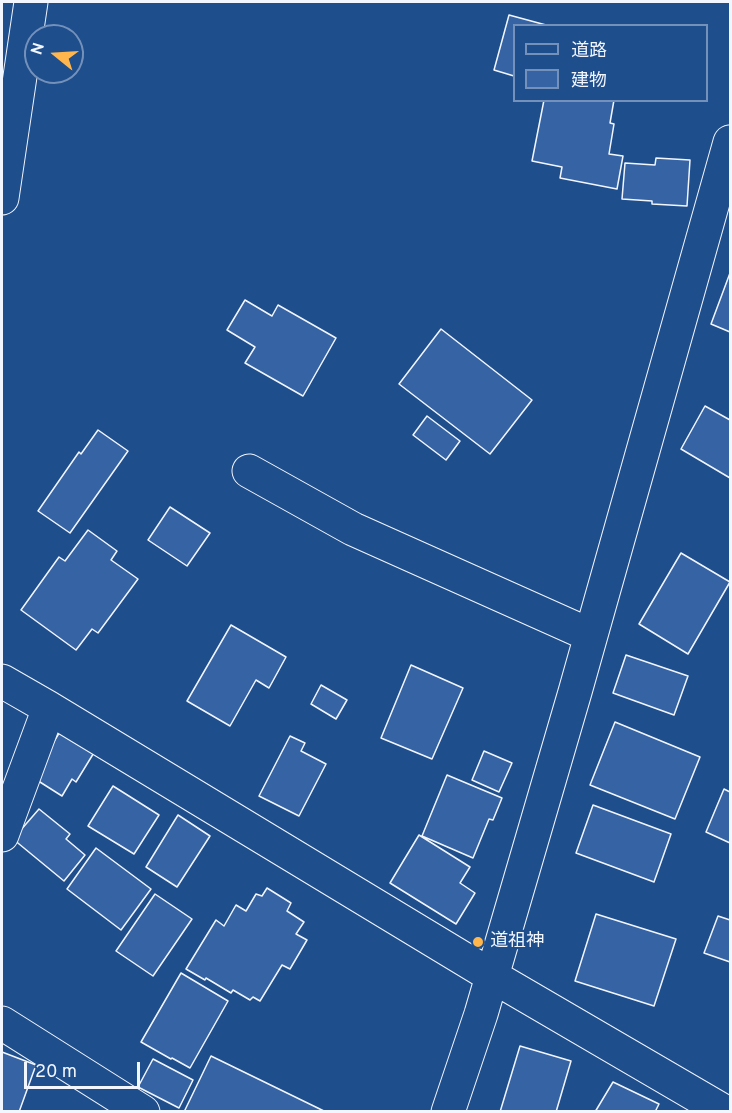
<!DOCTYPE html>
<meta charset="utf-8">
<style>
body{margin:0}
#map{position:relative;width:732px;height:1113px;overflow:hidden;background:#1f4e8c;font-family:Overpass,"Noto Sans JP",sans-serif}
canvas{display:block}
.frame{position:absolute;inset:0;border:3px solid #f2f6ff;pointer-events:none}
.legend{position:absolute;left:513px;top:24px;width:195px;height:78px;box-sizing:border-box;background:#1f4e8c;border:2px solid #7391ba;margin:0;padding:8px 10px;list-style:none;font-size:18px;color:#f2f6ff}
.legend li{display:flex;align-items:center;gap:12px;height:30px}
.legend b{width:30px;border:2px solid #7391ba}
.north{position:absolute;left:24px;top:24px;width:60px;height:60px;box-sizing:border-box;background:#1f4e8c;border:2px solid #7391ba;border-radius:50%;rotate:288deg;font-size:16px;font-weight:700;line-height:24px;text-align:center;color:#f2f6ff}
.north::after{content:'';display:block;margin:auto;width:21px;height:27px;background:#ffb74d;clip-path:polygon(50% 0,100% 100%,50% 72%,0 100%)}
.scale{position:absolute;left:24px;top:1062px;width:116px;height:27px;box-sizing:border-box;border:3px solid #f2f6ff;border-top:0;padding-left:8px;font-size:18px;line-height:21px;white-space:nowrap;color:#f2f6ff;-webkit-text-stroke:4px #1f4e8c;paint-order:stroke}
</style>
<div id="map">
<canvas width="732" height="1113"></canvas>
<div class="frame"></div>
<ul class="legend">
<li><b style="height:8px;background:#1f4e8c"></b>道路</li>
<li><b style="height:16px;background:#3563a3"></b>建物</li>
</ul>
<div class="north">N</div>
<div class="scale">20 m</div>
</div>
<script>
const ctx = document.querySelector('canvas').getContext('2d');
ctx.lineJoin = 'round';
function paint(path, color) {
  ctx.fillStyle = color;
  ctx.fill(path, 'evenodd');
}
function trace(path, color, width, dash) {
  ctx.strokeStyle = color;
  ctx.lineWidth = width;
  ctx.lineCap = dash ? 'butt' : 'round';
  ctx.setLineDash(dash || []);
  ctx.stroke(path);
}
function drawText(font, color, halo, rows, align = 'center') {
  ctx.font = font + ' Overpass,"Noto Sans JP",sans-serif';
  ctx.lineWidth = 4.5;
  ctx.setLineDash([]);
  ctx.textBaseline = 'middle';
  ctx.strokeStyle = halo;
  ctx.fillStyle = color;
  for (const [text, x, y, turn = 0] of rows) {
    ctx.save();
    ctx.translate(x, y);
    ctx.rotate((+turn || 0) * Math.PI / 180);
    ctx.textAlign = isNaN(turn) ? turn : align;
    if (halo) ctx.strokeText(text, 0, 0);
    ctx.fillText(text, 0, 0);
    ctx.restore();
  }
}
const building = new Path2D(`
 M509,15L546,25L514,26V76L494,70Z
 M544,100H614L610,123L614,124L609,154L623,156L617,189L560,178L562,167L532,161Z
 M656,158L690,160L687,206L652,204V201L622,199L625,163L655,165Z
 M730,273V332L711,324Z
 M245,300L272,316L278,305L336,338L303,396L245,363L255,347L227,330Z
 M441,329L532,400L490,454L399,384Z
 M705,406L730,420V478L681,449Z
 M427,416L460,441L446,460L413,435Z
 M98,430L128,451L70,533L38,511L79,452L81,454Z
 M170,507L210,533L187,566L148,540Z
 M88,530L117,551L111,560L138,579L98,633L92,629L76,650L21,610L59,557L65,561Z
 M681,553L730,582L688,654L639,624Z
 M231,625L286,657L269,688L256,680L230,726L187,701Z
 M626,655L688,676L674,715L613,693Z
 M411,665L463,688L432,759L381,738Z
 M321,685L347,700L336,719L311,704Z
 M615,722L700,757L675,819L590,785Z
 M61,730L95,751L76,782L72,779L62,796L32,777Z
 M290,736L305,743L301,751L326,764L299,816L259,796Z
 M484,751L512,763L499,792L472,780Z
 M447,775L502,798L493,820L489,819L473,858L422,836Z
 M113,786L159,815L134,854L88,826Z
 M724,789L730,792V843L706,832Z
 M593,805L671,834L654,882L576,853Z
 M39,809L70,834L66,839L85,855L64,881L13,839Z
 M178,815L210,836L177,887L146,867Z
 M419,835L470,867L460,883L475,893L456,924L390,883Z
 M96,848L151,889L121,930L67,889Z
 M267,888L291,903L287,911L304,922L296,934L307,940L290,969L282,965L260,1001L253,997L250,1000L233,990L231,993L206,978L205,980L186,969L216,920L224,926L236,905L246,911L256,894L262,896Z
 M155,894L192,919L153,976L116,951Z
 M596,914L676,939L654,1006L575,981Z
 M718,916L730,920V962L704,953Z
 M181,973L228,1001L190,1068L172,1058L171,1059L141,1042Z
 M520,1046L571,1061L556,1112H500Z
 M2,1052L36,1065L19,1112H2Z
 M211,1056L326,1112H184Z
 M153,1059L193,1080L179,1108L138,1087Z
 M613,1082L659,1104L655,1112H595Z`);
paint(building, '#3563a3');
trace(building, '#f2f6ff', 1.5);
const minor = new Path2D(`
 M249,471L353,529L590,635
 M2,681L49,708L492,976L725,1112
 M2,835L49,708
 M2,1023L143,1112
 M448,1112L481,1014L575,692L730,142`);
const major = new Path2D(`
 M2,198L31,2`);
trace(minor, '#f2f6ff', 35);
trace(major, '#f2f6ff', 35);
trace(minor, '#1f4e8c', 33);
trace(major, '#1f4e8c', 33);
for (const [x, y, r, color] of [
 [478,942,6,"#ffb74d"]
]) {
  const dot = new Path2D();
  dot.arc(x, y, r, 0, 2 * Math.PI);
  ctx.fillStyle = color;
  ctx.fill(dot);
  trace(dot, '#1f4e8c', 2);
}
drawText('18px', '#f2f6ff', '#1f4e8c', [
 ["道祖神",490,942]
], 'left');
</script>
